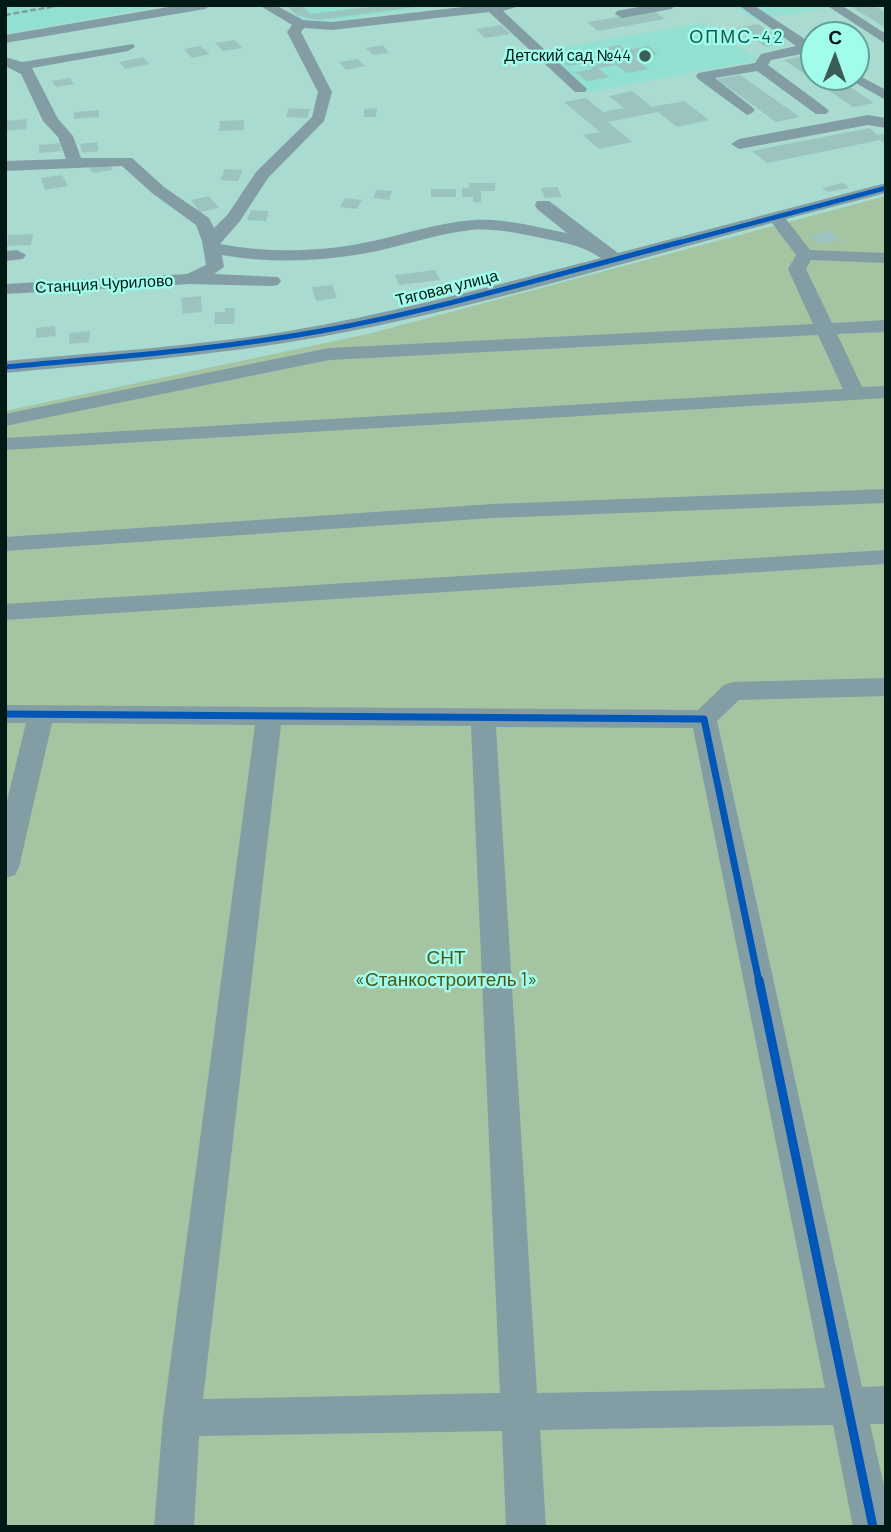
<!DOCTYPE html>
<meta charset="utf-8">
<style>
body{margin:0}
#map{position:relative;width:891px;height:1532px;overflow:hidden;background:#a9dbd1;font-family:Barlow,sans-serif}
canvas{display:block}
.frame{position:absolute;inset:0;border:7px solid #001915;pointer-events:none}
.north{position:absolute;left:800px;top:21px;width:70px;height:70px;box-sizing:border-box;background:#a2fcec;border:2px solid #61a196;border-radius:50%;rotate:1deg;font-size:19px;font-weight:700;line-height:28px;text-align:center;color:#001915}
.north::after{content:'';display:block;margin:auto;width:24px;height:32px;background:#3b5d57;clip-path:polygon(50% 0,100% 100%,50% 72%,0 100%)}
</style>
<div id="map">
<canvas width="891" height="1532"></canvas>
<div class="frame"></div>
<div class="north">С</div>
</div>
<script>
const ctx = document.querySelector('canvas').getContext('2d');
ctx.lineJoin = 'round';
function paint(path, color) {
  ctx.fillStyle = color;
  ctx.fill(path, 'evenodd');
}
function trace(path, color, width, dash) {
  ctx.strokeStyle = color;
  ctx.lineWidth = width;
  ctx.lineCap = dash ? 'butt' : 'round';
  ctx.setLineDash(dash || []);
  ctx.stroke(path);
}
function drawText(font, color, halo, rows, align = 'center') {
  ctx.font = font + ' Barlow,sans-serif';
  ctx.lineWidth = 5;
  ctx.setLineDash([]);
  ctx.textBaseline = 'middle';
  ctx.strokeStyle = halo;
  ctx.fillStyle = color;
  for (const [text, x, y, turn = 0] of rows) {
    ctx.save();
    ctx.translate(x, y);
    ctx.rotate((+turn || 0) * Math.PI / 180);
    ctx.textAlign = isNaN(turn) ? turn : align;
    if (halo) ctx.strokeText(text, 0, 0);
    ctx.fillText(text, 0, 0);
    ctx.restore();
  }
}
paint(new Path2D(`
 M5,5H165L5,34Z
 M287,5H446L321,22L296,17Z
 M732,5H847L754,19Z
 M703,23L758,60L583,93L534,52Z`), '#91e0d2');
paint(new Path2D(`
 M886,196V1527H5V411L368,334Z`), '#a5c4a2');
paint(new Path2D(`
 M302,5L310,14L386,5L415,7L318,20L296,15L289,7Z
 M874,5L886,13V28L852,7Z
 M654,11L665,19L598,31L587,22Z
 M758,24L786,43L766,47L737,28Z
 M501,25L510,34L485,38L476,29Z
 M235,40L242,48L223,51L215,43Z
 M383,45L389,53L373,55L366,48Z
 M619,45L626,50L648,46L658,54L634,58L649,69L627,73L616,65L598,68L609,77L587,81L575,72L593,69L585,63L568,66L558,58L582,53L591,61L611,57L599,49Z
 M200,46L210,54L192,58L184,49Z
 M804,56L814,63V77H835L874,103L853,107L784,60Z
 M143,57L149,64L125,69L119,62Z
 M358,59L365,66L346,70L339,62Z
 M740,75L800,117L776,122L717,79Z
 M70,78L74,84L56,87L52,81Z
 M632,91L652,107L684,101L709,120L677,127L658,112L608,122L632,142L599,149L583,135L600,132L564,102L586,98L603,112L624,108L609,96Z
 M289,108L310,109L307,118L286,117Z
 M377,108L376,117H364V109Z
 M99,110V117L74,119V112Z
 M27,119L26,129L5,131L6,121Z
 M244,120V130L219,131L220,121Z
 M869,128L878,135L886,133V144L880,140L767,163L752,151Z
 M97,142L99,151L82,153L80,144Z
 M60,143L61,151L39,153V145Z
 M110,164L113,170L92,173L90,167Z
 M225,169L243,170L238,181L220,180Z
 M62,175L68,186L45,190L41,178Z
 M469,183H495V191H481V202H473V197H462V188H469Z
 M843,183L849,188L828,192L822,188Z
 M557,187L562,197L545,198L541,188Z
 M431,189H456V197H431Z
 M376,190L392,191L389,200L373,198Z
 M209,196L219,208L200,212L191,200Z
 M345,198L362,200L357,209L340,207Z
 M251,210L269,211L266,221L247,220Z
 M831,231L840,240L819,244L810,235Z
 M33,234L31,245L7,246L8,235Z
 M435,270L440,280L399,285L395,275Z
 M332,285L337,298L316,301L312,287Z
 M201,296L202,312L183,314L181,298Z
 M225,308H235L234,324H214L215,312H225Z
 M55,326L56,336L36,338V328Z
 M90,331L89,342L69,344L70,333Z`), '#9bc4c0');
paint(new Path2D(`
 M180,5H211L205,9L5,43V35Z
 M259,5H275L303,20L332,22L480,5H523L503,11L587,89L585,92H575L489,12L332,30L304,28L301,32L332,92L324,121L268,178L240,221L220,244C266,253 318,252 363,243C400,236 435,223 473,220C504,218 536,227 567,233L537,209L535,205L537,201H549L618,253L886,183V193L786,219L810,250L886,253V263L811,260L806,269L832,323L886,320V332L837,334L862,387L886,386V398L5,450V438L843,389L818,335L329,360L5,426V414L329,348L813,324L788,269L796,255L772,223C622,263 473,309 320,337C216,356 111,363 5,373V361C111,351 218,345 322,325C416,307 508,282 601,258C583,246 566,243 546,239C521,234 496,228 471,230C434,234 398,248 361,254C316,262 267,263 222,255L224,267L214,274L278,277L281,281L278,285L272,286L190,284L5,294V284L187,274L206,265L202,241L196,225L152,193L122,166L5,171V161L66,159L58,137L43,121L21,74L5,66V57L22,62L133,44L135,47L128,51L32,68L58,119L73,136L81,158H132L164,187L209,218L214,228L228,214L256,172L312,117L318,92L287,32L292,25Z
 M648,5H677L671,9L622,18L615,14L617,11Z
 M738,5H753L811,43H814V56L806,53L771,60L768,65L826,108L829,111L826,114H816L757,71L715,78L752,107L755,110L752,113L747,115L698,79L696,76L698,73L755,63L761,54L796,46Z
 M826,5H841L886,34V44Z
 M856,74L886,90V100L845,77H856Z
 M868,115L886,118V128L868,125L739,149L731,144L739,139Z
 M17,250L26,255L23,259L5,261V251Z
 M886,489V503L493,518L5,551V537L493,504Z
 M886,550V564L5,620V604Z
 M886,678V696L739,700L717,721L862,1387L886,1386V1424H870L886,1495V1527H853L833,1425L540,1430L546,1527H506L502,1431L199,1436L194,1527H154L163,1418L255,725L52,723L19,867L15,875L5,878V809L26,723H5V705L698,710L724,685L733,682ZM281,725L471,726L500,1393L203,1399ZM496,727L693,728L825,1388L537,1393Z`), '#829da4');
trace(new Path2D(`
 M5,15L62,5`), '#7fa09f', 2.5, [6, 2.5]);
trace(new Path2D(`
 M674,244L886,188`), '#0057b8', 4.5);
trace(new Path2D(`
 M5,367C110,357 216,350 321,331C442,309 561,273 681,242`), '#0057b8', 5);
trace(new Path2D(`
 M5,714L704,719L759,982`), '#0057b8', 7);
trace(new Path2D(`
 M759,980L873,1527`), '#0057b8', 9);
for (const [x, y, r, color] of [
 [645,56,7,"#3b5d57"]
]) {
  const dot = new Path2D();
  dot.arc(x, y, r, 0, 2 * Math.PI);
  ctx.fillStyle = color;
  ctx.fill(dot);
  trace(dot, '#a2fcec', 2.5);
}
drawText('16px', '#001915', '#a2fcec', [
 ["Детский сад №44",631,56]
], 'right');
drawText('16px', '#001915', '#a2fcec', [
 ["Станция Чурилово",104,284,-3],
 ["Тяговая улица",447,288,-14]
]);
ctx.letterSpacing = '2px';
drawText('18px', '#105c52', '#a2fcec', [
 ["ОПМС-42",737,37]
]);
ctx.letterSpacing = '0px';
drawText('19px', '#4b5a1a', '#a2fcec', [
 ["СНТ",446,958],
 ["«Станкостроитель 1»",446,980]
]);
</script>
